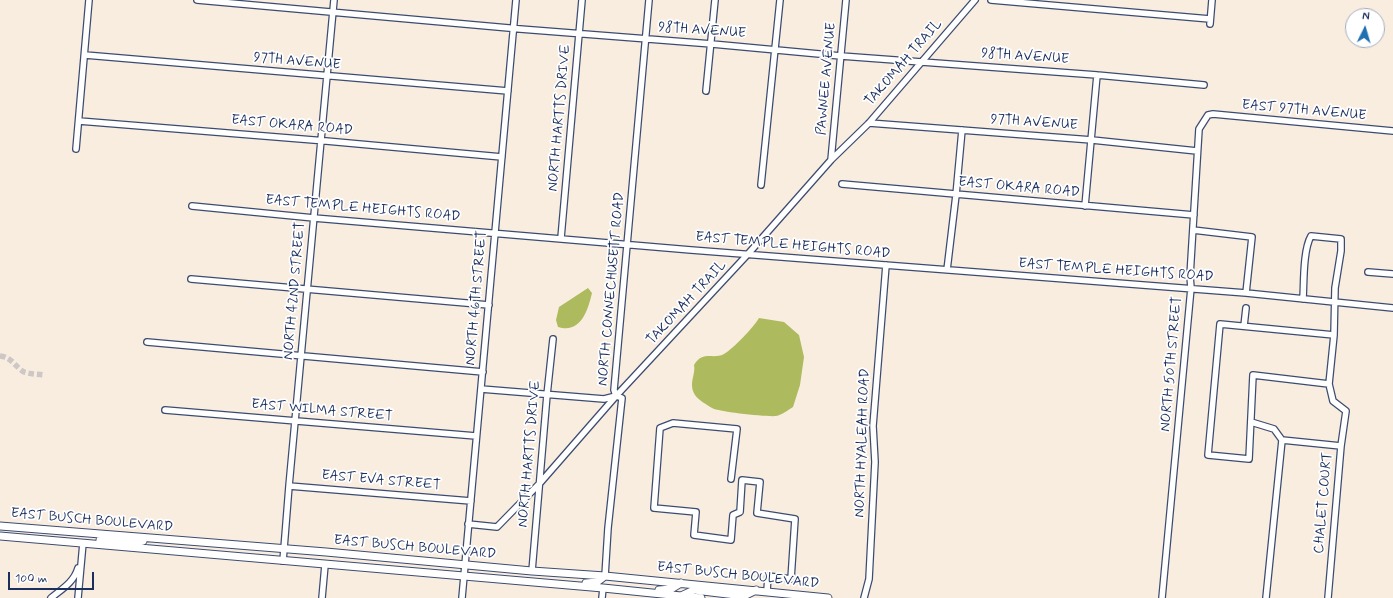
<!DOCTYPE html>
<style>
body{margin:0}
#map{position:relative;width:1393px;height:598px;overflow:hidden;background:#f9eddf;font-family:Mynerve,sans-serif}
canvas{display:block}
.north{position:absolute;left:1345px;top:8px;width:40px;height:40px;box-sizing:border-box;background:#fff;border:1px solid #a4acbf;border-radius:50%;rotate:5deg;font-size:11px;font-weight:700;line-height:16px;text-align:center;color:#1b2f5e}
.north::after{content:'';display:block;margin:auto;width:14px;height:18px;background:#1f6fb2;clip-path:polygon(50% 0,100% 100%,50% 72%,0 100%)}
.scale{position:absolute;left:8px;top:572px;width:86px;height:18px;box-sizing:border-box;border:2px solid #1b2f5e;border-top:0;padding-left:5px;font-size:12px;line-height:14px;white-space:nowrap;color:#1b2f5e;-webkit-text-stroke:3px #fff;paint-order:stroke}
</style>
<div id="map">
<canvas width="1393" height="598"></canvas>
<div class="north">N</div>
<div class="scale">100 m</div>
</div>
<script>
const ctx = document.querySelector('canvas').getContext('2d');
ctx.lineJoin = 'round';
function paint(path, color) {
  ctx.fillStyle = color;
  ctx.fill(path, 'evenodd');
}
function trace(path, color, width, dash) {
  ctx.strokeStyle = color;
  ctx.lineWidth = width;
  ctx.lineCap = dash ? 'butt' : 'round';
  ctx.setLineDash(dash || []);
  ctx.stroke(path);
}
function drawText(font, color, halo, rows, align = 'center') {
  ctx.font = font + ' Mynerve,sans-serif';
  ctx.lineWidth = 3.5;
  ctx.setLineDash([]);
  ctx.textBaseline = 'middle';
  ctx.strokeStyle = halo;
  ctx.fillStyle = color;
  for (const [text, x, y, turn = 0] of rows) {
    ctx.save();
    ctx.translate(x, y);
    ctx.rotate((+turn || 0) * Math.PI / 180);
    ctx.textAlign = isNaN(turn) ? turn : align;
    if (halo) ctx.strokeText(text, 0, 0);
    ctx.fillText(text, 0, 0);
    ctx.restore();
  }
}
paint(new Path2D(`
 M588,288L592,293C588,310 581,334 558,327L556,320L559,307Z
 M759,318L784,322L799,335L804,357L800,385L793,407C788,410 782,415 776,416C767,417 719,412 712,408C707,405 697,399 695,395C688,383 696,375 694,365C703,350 713,360 724,354C734,348 753,328 759,318Z`), '#adbb5e');
trace(new Path2D(`
 M0,356C12,357 15,367 24,372C30,374 37,374 44,375`), '#cdc7c5', 5.5, [5.5, 3]);
const minor = new Path2D(`
 M197,0L520,29L712,44L841,56L1097,75L1204,85
 M991,0L1210,19
 M1210,24L1212,0
 M85,55L508,91
 M706,91L715,0
 M79,121L326,141L502,157
 M869,123L1092,140L1197,151
 M76,149L89,0
 M831,160L846,0
 M842,184L1194,215
 M761,185L780,0
 M192,206L314,218L691,250L1246,293L1393,308
 M1085,206L1097,75
 M1193,230L1252,237L1246,293
 M561,238L582,0
 M947,270L956,195L962,130
 M1368,272L1393,274
 M191,279L489,305
 M1303,299C1304,282 1303,250 1311,236L1341,239V251L1335,288L1334,335
 M1244,326L1246,308
 M147,342L483,372
 M481,389L604,399L616,396
 M616,396L614,390L649,0
 M165,410L476,436
 M1251,422L1274,429L1282,440L1266,598
 M1282,440L1341,446
 M731,479L737,429L673,423L660,428L654,508L696,512L694,535L731,540L733,515L740,512L742,480L760,482L757,513L795,519L791,579L768,576L767,591
 M289,486L471,501
 M468,524L497,527L540,483L616,396L748,254L831,160L869,123L975,0
 M283,561L289,486L334,0
 M532,571L547,395L553,339
 M605,576L608,528L622,398L616,396
 M51,598C62,589 74,582 78,568
 M78,598L83,543
 M322,598L325,565
 M462,598L516,0
 M602,598L603,588
 M864,598L869,579L875,462L873,426L886,265
 M1162,598L1191,288L1190,276L1199,129L1208,115L1213,114L1393,131
 M1328,598L1341,446L1346,411L1333,401L1329,384L1334,335L1220,324L1208,455L1249,459L1253,375L1329,384`);
const major = new Path2D(`
 M0,526L326,552L532,571L605,576L828,598
 M0,536L603,588L701,598
 M100,540L134,542L143,541
 M586,583L597,582L605,576
 M659,590L671,589L681,583
 M681,596L694,590L744,596L756,590`);
trace(minor, '#3c4c71', 8);
trace(major, '#3c4c71', 9);
trace(minor, '#fff', 5.5);
trace(major, '#fff', 7);
drawText('14px', '#1b2f5e', '#fff', [
 ["98TH AVENUE",702,31,4],
 ["98TH AVENUE",1025,57,4],
 ["97TH AVENUE",297,62,5],
 ["TAKOMAH TRAIL",904,63,-49],
 ["PAWNEE AVENUE",827,79,-85],
 ["EAST 97TH AVENUE",1304,111,5],
 ["NORTH HARTTS DRIVE",560,118,-85],
 ["97TH AVENUE",1034,123,4],
 ["EAST OKARA ROAD",292,126,5],
 ["EAST OKARA ROAD",1019,188,5],
 ["EAST TEMPLE HEIGHTS ROAD",363,209,5],
 ["EAST TEMPLE HEIGHTS ROAD",793,246,5],
 ["EAST TEMPLE HEIGHTS ROAD",1116,271,4],
 ["NORTH CONNECHUSETT ROAD",612,289,-85],
 ["NORTH 42ND STREET",295,291,-85],
 ["NORTH 46TH STREET",477,298,-85],
 ["TAKOMAH TRAIL",687,303,-47],
 ["NORTH 50TH STREET",1172,364,-85],
 ["EAST WILMA STREET",322,411,5],
 ["NORTH HYALEAH ROAD",863,443,-88],
 ["NORTH HARTTS DRIVE",530,454,-85],
 ["EAST EVA STREET",381,481,5],
 ["CHALET COURT",1324,503,-85],
 ["EAST BUSCH BOULEVARD",92,521,5],
 ["EAST BUSCH BOULEVARD",415,548,5],
 ["EAST BUSCH BOULEVARD",738,576,6]
]);
</script>
